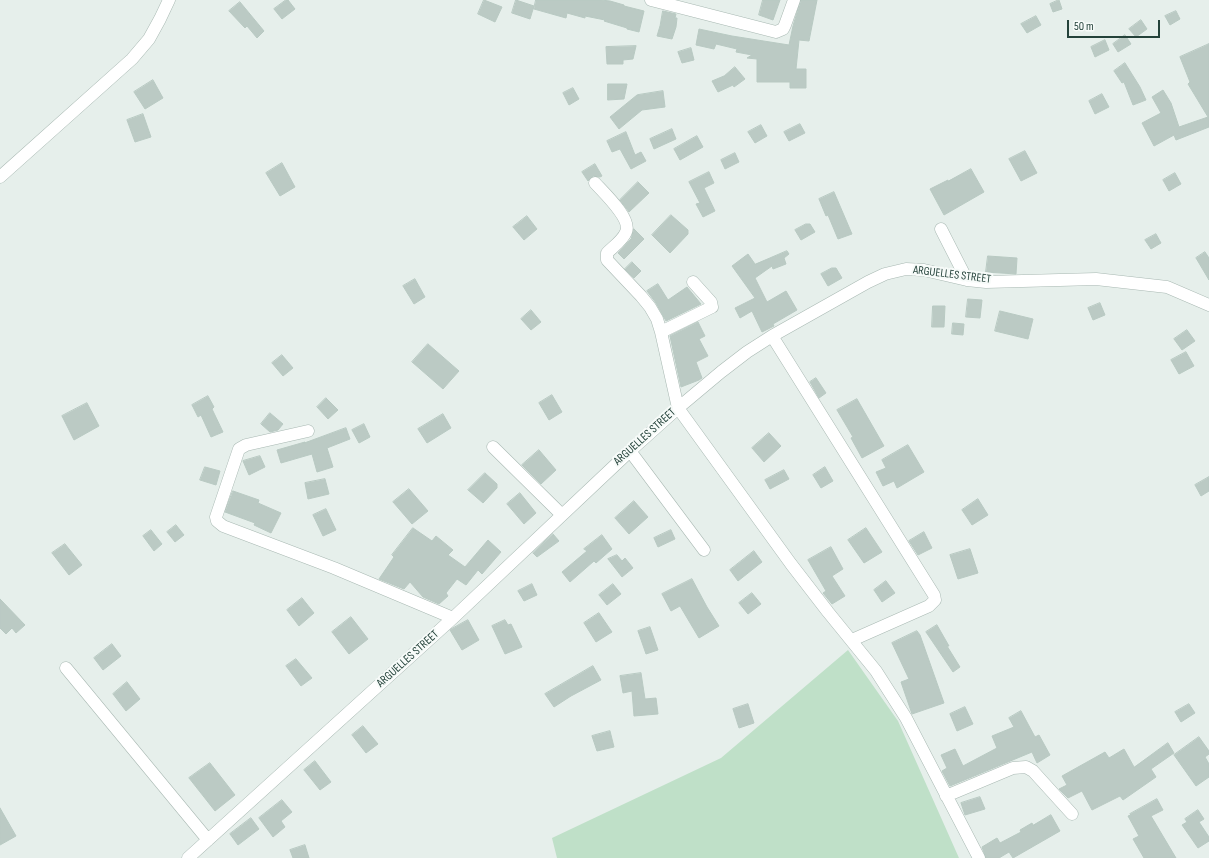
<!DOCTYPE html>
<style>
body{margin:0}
#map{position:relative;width:1209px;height:858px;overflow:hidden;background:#e6efeb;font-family:"Sofia Sans Condensed",sans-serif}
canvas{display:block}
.scale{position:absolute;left:1067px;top:20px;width:93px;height:18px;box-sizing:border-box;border:2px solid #24423a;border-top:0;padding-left:5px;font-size:12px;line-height:14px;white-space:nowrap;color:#24423a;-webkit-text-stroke:3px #f7fbf9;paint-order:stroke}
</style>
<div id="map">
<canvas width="1209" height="858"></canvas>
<div class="scale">50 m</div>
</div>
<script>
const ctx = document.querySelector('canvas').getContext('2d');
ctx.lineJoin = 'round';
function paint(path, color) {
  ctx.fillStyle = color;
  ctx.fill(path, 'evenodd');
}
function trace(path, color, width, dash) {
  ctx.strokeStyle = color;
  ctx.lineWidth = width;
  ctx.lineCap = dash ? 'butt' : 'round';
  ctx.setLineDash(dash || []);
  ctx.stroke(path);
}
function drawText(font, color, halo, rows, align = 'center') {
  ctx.font = font + ' "Sofia Sans Condensed",sans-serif';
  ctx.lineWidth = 4;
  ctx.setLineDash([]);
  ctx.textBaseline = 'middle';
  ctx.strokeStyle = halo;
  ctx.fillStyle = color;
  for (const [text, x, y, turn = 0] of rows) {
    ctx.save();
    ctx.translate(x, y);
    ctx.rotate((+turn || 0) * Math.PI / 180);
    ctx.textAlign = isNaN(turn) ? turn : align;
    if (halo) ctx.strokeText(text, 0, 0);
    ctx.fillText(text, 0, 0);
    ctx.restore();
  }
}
paint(new Path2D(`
 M848,650L898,721L959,858H557L552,838L721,758Z`), '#bfe0c8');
const building = new Path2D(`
 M286,0H288L295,9L282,19L274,9Z
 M484,0L502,7L495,22L478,14Z
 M516,0L534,6L530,19L512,13Z
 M536,0H601L610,1L624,5V6L644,11L639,32L627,29V28L604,21L605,20L585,16V18L567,13L566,18L534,9Z
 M763,0H780L773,20L759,15Z
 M801,0H817L809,41L799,40L796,69H806V88H790V82H757V59L747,58L752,55L736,52L737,49L716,44L714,49L696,45L699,29L732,36L789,45L793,26Z
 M1059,0L1062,9L1053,12L1050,4Z
 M240,2L264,31L257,38L247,26L245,28L229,11Z
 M663,11L676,14L675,18H677L676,27L672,39L657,36L660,26Z
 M1176,11L1180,19L1170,25L1165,16Z
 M1036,16L1041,25L1027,33L1021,24Z
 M1141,20L1147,29L1136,37L1129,29Z
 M1125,35L1131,44L1118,52L1113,44Z
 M1105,40L1109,50L1095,57L1091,47Z
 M1209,44V127L1176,140L1174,135L1154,146L1142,123L1161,113L1152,97L1163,90L1171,103L1179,127L1208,117L1188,84L1190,82L1180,57Z
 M636,46L633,59L623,60V64H607L606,47Z
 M691,48L694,60L682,63L678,52Z
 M1125,63L1140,87L1146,100L1133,105L1124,82L1122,83L1114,71Z
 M735,67L745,79L734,87L733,85L718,92L712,81L724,76Z
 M153,80L163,98L145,109L134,92Z
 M608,84H627L624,99L608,100Z
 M573,88L579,99L569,105L563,93Z
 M663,91L665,107L642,110L619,129L610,117L637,95Z
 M1102,94L1109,107L1095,114L1089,101Z
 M143,114L151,137L135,142L127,120Z
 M800,124L805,133L789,141L784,132Z
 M761,125L767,136L755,143L748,132Z
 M672,129L676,139L654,149L650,139Z
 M626,132L635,155L641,152L646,161L631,169L620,149L612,152L607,141Z
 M697,136L703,147L680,160L674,149Z
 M1025,151L1037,173L1021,181L1009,159Z
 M735,153L739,162L725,169L721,160Z
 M282,163L295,187L280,196L266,173Z
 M595,164L602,176L600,177L593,176L588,181L582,172Z
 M971,169L984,192L944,215L930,189L948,180V181Z
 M709,172L714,183L704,188L715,211L703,217L696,204L700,203L689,182Z
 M1175,173L1181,184L1169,191L1163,180Z
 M638,182L649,193L629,212L620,200Z
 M834,192L852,234L838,239L828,215L826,216L819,199Z
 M671,215L688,230V234L670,253L652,235Z
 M527,216L537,229L524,240L513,227Z
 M806,224H810L815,232L801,240L795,230Z
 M634,229L644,239L624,259L618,253L631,239Z
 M1156,234L1161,243L1151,249L1145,240Z
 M787,251L789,254L784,258L786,264L773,269L772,266L755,278L767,302L786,291L797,310L773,324L774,326L762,332L752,311L740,318L735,308L755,298L732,266L748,254L755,264Z
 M1205,252L1209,258V280L1196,258Z
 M988,256L1017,258L1016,274L986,272Z
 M632,262L641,271L634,278L625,269Z
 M832,268H836L842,278L828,286L821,274Z
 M415,279L425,297L414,304L403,286Z
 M658,284L668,300L687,287L701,304L666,321L656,303L647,291Z
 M968,299L982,300L980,318L966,317Z
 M1100,303L1105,315L1093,320L1088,308Z
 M933,306H945L944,327H932Z
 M531,310L541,322L531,330L521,319Z
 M1000,311L1033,319L1028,339L995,331Z
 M698,322L705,336L699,339L708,356L696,362L702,378L699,380L681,387L670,336Z
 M953,323L964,324L963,335L952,334Z
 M1187,330L1195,341L1182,350L1174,339Z
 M428,344L459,371L443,389L412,362Z
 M1186,352L1194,366L1179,374L1171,360Z
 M282,355L293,368L283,376L272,363Z
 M816,378L826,393L819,398L810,382Z
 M552,395L562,412L549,420L539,403Z
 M208,396L214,407L212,409L223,432L211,437L201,415L198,417L192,405Z
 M326,398L338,410L328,419L317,407Z
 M857,399L884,446L862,458L851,438L853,437L837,410Z
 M87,403L99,426L74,440L62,416Z
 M270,413L283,424L278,430L270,432L261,424Z
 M443,414L451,428L427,443L418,429Z
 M364,424L370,437L359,443L352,430Z
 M346,428L350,439L327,448L333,467L317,472L312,454L281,463L277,450L305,442L304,443Z
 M769,433L781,446L764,462L752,448Z
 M908,445L924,472L897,488L894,481L883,486L876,472L886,468L882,460Z
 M539,450L556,470L541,484L522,465Z
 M260,456L265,467L249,475L243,461Z
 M205,467L220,471L216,485L200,480Z
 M825,467L833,481L821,488L813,475Z
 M784,470L789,479L770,489L765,480Z
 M485,473L497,484V488L483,503L468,490Z
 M1209,477V491L1201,496L1195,485Z
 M325,479L329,494L308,499L305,483Z
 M409,489L428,511L412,524L393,502Z
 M233,491L259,500L258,503L281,513L271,533L254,525L255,523L225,512Z
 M520,493L536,513L524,524L507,504Z
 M978,499L988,515L972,525L962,510Z
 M634,501L648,517L629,534L615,518Z
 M326,509L336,530L323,536L313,515Z
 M176,525L184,535L175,542L167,532Z
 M413,528L432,541L436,536L453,550L448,555L465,567L488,540L501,552L482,574L478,570L466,585L457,579L446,593L448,596L439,604L423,597L410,582L404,589L379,579L394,557L392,555Z
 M866,528L882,552L864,563L848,540Z
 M151,530L162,544L154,551L143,536Z
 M671,530L675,539L658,547L654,538Z
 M924,532L932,548L918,555L909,541Z
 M553,534L559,541L537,557L533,553Z
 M602,535L612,549L596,563L594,561L570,582L562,572L587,551L584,549Z
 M65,544L82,565L69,575L52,553Z
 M831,547L843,569L832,576L845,596L832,604L823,593L826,591L808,560Z
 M970,549L978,573L958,579L950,555Z
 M754,551L762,562L738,581L730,570Z
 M617,555L622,561L625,558L633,568L622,577L608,559Z
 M692,579L707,607L719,626L699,638L680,606L671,611L662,594Z
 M886,581L895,593L882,602L874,590Z
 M532,584L537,595L524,601L518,591Z
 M613,584L621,594L607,605L599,595Z
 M752,593L761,604L748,614L739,603Z
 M302,598L314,613L299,626L287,610Z
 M0,599L25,625L16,633L12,628L6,634L0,628Z
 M599,613L612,632L596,642L584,623Z
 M351,617L368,639L349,654L332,632Z
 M468,620L479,640L462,650L450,630Z
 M505,620L508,625L511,624L522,647L505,654L492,626Z
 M937,625L949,646H947L960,667L953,672L926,632Z
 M650,627L658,650L646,654L638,631Z
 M917,631L920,635L944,703L912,714L901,682L909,679L892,643Z
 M112,644L121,656L103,670L94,658Z
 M296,659L312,678L301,686L286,666Z
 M593,666L601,680L571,696L554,707L545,694Z
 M641,673L645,699L656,698L658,714L634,716L632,691L623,693L620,676Z
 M127,682L140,699L126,711L113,694Z
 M748,704L754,723L739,728L733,709Z
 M1189,704L1195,713L1181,722L1175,712Z
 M965,707L973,724L957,731L950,714Z
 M1021,711L1035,737L1039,735L1050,755L1037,763L1032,752L950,786L942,771L947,768L941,755L955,749L963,766L997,748L992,736L1014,727L1009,718Z
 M363,726L378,744L366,753L352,735Z
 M610,731L614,747L597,751L592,736Z
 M1199,737L1209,751V754L1205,757L1209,764V777L1196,786L1174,755Z
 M1168,743L1174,753L1151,769L1156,777L1123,800L1120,796L1092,810L1082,791L1068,798L1059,789L1067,785L1062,776L1105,752L1109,758L1124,749L1134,767Z
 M315,761L331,782L320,790L304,770Z
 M210,763L235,795L215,811L189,778Z
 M980,797L985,809L965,815L961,803Z
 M1157,799L1163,810L1151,816L1176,858H1144L1133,839L1139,836L1128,816L1131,815L1130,814Z
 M282,800L292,812L281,821L285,827L273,837L259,818Z
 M0,808L16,836L0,845Z
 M1198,810L1204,819L1199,822L1209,837V841L1198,848L1182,825L1187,822L1185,819Z
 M1051,815L1060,831L1013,858L1009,852L999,858H986L982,847L997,838L1000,843L1021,832L1020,830L1032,823L1033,825Z
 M251,818L259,829L238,845L230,834Z
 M305,845L309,858H293L290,850Z`);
paint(building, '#bbcac4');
trace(building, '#b8c9c2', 1);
const street = new Path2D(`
 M651,0L776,32L783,29L785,25L794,0
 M0,177L132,59L149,39L160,19L169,0
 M595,183C604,193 632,219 626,232C623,240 613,247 607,253V260L641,296L650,307L657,319L661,332L678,408L791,564L828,612L876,671L906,718L979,858
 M941,229L967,280
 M661,332L712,307L711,302L693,282
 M772,336L934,595L935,600L929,606L852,640
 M308,431L246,445L239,449L216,517L217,521L223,526L334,568L453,618
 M493,447L562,515
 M630,451L704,550
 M66,668L208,840
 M946,796L1013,768L1026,767L1033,771L1072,814
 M188,858L453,618L630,451L678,408L721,372L747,352L772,336L868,282L885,274L906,269L924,270L967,280L986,282L1096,279L1167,287L1209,305`);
trace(street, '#a8b8b2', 13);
trace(street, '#fff', 12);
drawText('12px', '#24423a', '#f7fbf9', [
 ["ARGUELLES STREET",952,275,7],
 ["ARGUELLES STREET",645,437,-42],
 ["ARGUELLES STREET",408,659,-42]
]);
</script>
